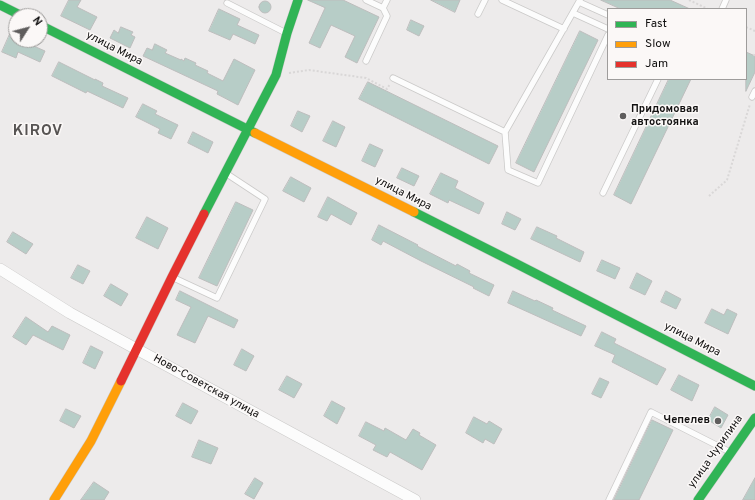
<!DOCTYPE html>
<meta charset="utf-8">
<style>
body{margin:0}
#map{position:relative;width:755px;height:500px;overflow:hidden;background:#edebeb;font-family:Overpass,sans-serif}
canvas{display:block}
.legend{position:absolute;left:607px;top:8px;width:140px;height:72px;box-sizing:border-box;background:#fbf8f7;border:1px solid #9e9c9b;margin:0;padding:5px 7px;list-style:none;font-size:12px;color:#121111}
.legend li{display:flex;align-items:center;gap:8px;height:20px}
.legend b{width:20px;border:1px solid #9e9c9b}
.north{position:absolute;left:8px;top:8px;width:40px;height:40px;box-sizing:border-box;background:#fbf8f7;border:1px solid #9e9c9b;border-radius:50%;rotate:54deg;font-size:11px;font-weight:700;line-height:16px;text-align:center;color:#121111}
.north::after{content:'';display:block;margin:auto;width:14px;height:18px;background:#5f5d5d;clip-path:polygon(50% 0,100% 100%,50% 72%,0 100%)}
</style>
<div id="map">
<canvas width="755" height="500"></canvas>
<ul class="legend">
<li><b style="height:5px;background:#30b455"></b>Fast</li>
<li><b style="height:5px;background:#ff9f0a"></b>Slow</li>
<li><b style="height:5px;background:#e5322d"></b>Jam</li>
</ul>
<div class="north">N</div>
</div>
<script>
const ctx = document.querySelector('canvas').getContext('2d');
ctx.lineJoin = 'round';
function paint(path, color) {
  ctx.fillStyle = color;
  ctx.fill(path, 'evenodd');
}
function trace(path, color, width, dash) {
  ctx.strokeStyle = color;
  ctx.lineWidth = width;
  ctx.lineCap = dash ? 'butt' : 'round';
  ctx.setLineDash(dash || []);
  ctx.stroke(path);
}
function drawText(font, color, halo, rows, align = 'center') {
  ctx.font = font + ' Overpass,sans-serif';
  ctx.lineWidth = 3;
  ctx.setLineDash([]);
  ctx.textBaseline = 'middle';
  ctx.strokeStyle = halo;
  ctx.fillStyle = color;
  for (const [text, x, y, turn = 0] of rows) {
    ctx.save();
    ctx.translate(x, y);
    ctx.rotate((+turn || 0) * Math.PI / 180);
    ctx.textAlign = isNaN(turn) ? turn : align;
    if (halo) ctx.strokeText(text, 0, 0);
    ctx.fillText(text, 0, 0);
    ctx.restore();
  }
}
const building = new Path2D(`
 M69,0H81L77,7L97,17L90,30L61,16Z
 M308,0H343L379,17L357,63L345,57L355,36L331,25L320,48L309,43L325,8Z
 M431,0H460L455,12Z
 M601,0H670L690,9H621Z
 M259 7a6 6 0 1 1 12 0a6 6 0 1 1-12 0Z
 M219,9L240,19L237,25L259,35L255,44L233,34L230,40L209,31Z
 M411,20L424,26L419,36L407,30Z
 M121,27L133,32L131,35L135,37L130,48L110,38L114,30L118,33Z
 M580,31L598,40L534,172L516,163Z
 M10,34L16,37V40H20L45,51L40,62L18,52L16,58L2,52Z
 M155,44L167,50L165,53L181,60V59L184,61L185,58L196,63L195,65L208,71L207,73L223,81L234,59L255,70L238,105L217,94L218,91L143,56L147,48L152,50Z
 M746,52L755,56V72L746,91Z
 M59,62L95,80V79L103,83L102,86L128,98L123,108L87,91L86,93L52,76Z
 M669,79H691L631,204L614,195Z
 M368,82L498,146L489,164L359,99Z
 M143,104L157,111L155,114L178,125L171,139L158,133L160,129L136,117Z
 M298,111L310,116L302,132L291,126Z
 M333,121L345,127L336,147L323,141Z
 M193,132L213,142L208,153L188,143Z
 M370,144L383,150L375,167L362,161Z
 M402,168L419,176L414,186L397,178Z
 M441,173L458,181L455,188L484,203L479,214L449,200L448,203L430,194Z
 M291,177L311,188L304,202L283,191Z
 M328,197L357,213L351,225L331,214L327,221L318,217Z
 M236,202L253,210L217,286L199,278Z
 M507,212L521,219L515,230L502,224Z
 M147,217L168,228L158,249L136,238Z
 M379,225L418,245L417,246L456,266L457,264L470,271L469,273L494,285L489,296L473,288L474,287L421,261L383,241L381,245L372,240Z
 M537,227L557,236L556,238L584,252L580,262L531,239Z
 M13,232L33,244L26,254L7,242Z
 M602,260L620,268L615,279L597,271Z
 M78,265L90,271L83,284L71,278Z
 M637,273L652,281L645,295L630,288Z
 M111,284L128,294L121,306L104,296Z
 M180,291L238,320L234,328L208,316L195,343L177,335L191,307L176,300Z
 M513,291L535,301L536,300L553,308L552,310L586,326L581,336L508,303Z
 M666,291L681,299L676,309L661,302Z
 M712,309L724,315L727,309L737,314L728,334L705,323Z
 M26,317L48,332L52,326L70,335L63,350L33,335L26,345L13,337Z
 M602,332L616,339L614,343L666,369L657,385L612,362L615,355L595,346Z
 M91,346L103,352L95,369L83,363Z
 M242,349L254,356L246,371L234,365Z
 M679,375L699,385L692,401L671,390Z
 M287,376L302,384L294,398L279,390Z
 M600,378L609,382L601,398L592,394Z
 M332,401L345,408L337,424L324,416Z
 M183,403L198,411L191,424L176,416Z
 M715,407L728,415L721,428L708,420Z
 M66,409L81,416L74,428L60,421Z
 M474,417L487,424L489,421L502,429L494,444L485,439L483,443L466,433Z
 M652,420L673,430L639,500H614Z
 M366,422L384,431L385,428L406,440L413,429L420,433L419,435L436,445L422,470L390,452L387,457L373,450L376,445L359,436Z
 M199,440L218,448L211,464L192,457Z
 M255,478L263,483L254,499L245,494Z
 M755,478V500H743Z
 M94,482L109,492L104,500H81Z`);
paint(building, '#b7cdc7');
trace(building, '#bdbdbd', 1);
const lane = new Path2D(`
 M366,0L383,8L387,0
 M502,0L564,29
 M579,2L608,15
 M227,3L286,33
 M722,9L726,0
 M573,13L608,29
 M478,14L485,0
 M366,61L387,16L383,8
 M393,78L505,132L580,0
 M752,97L755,91
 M505,132L508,170L538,183L608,35
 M603,193L658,79
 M174,278L217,298L265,199L227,174
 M609,500L651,412L730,452`);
const street = new Path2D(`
 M0,269L70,313L415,500`);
const fast = new Path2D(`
 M0,5L22,16
 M40,25L255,133
 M414,212L515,263L755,386
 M204,214L276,75L287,33L298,0
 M698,500L755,418`);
const slow = new Path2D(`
 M255,133L414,212
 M54,500L91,441L121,381`);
const jam = new Path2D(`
 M121,381L172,277L204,214`);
trace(lane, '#cac9c8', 7);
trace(street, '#cac9c8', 12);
trace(fast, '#cac9c8', 10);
trace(slow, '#cac9c8', 10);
trace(jam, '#cac9c8', 10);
trace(new Path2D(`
 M689,0L708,9
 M746,27L755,31
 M754,56L755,53
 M289,73L309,70L366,78L387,89L390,84
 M709,196L727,180L750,104`), '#d9d7d7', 2, [2, 2]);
trace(lane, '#fcfcfc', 5.5);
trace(street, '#fcfcfc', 11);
trace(fast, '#30b455', 9);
trace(slow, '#ff9f0a', 9);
trace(jam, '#e5322d', 9);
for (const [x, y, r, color] of [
 [623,116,4,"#5f5d5d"],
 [718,421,4,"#5f5d5d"]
]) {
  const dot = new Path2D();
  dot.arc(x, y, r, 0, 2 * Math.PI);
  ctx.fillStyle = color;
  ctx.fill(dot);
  trace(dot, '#fbf8f7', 1.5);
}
drawText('11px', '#121111', '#fbf8f7', [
 ["улица Мира",114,49,27],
 ["улица Мира",403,194,27],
 ["улица Мира",692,340,27],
 ["Ново-Советская улица",206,387,29],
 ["улица Чурилина",716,452,-55]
]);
drawText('bold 11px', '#121111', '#fbf8f7', [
 ["Придомовая",631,110],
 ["автостоянка",631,123],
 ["Чепелев",710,421,"right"]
], 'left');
ctx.letterSpacing = '1px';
drawText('bold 15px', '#575453', '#fbf8f7', [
 ["KIROV",38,132]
]);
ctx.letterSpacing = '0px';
</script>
